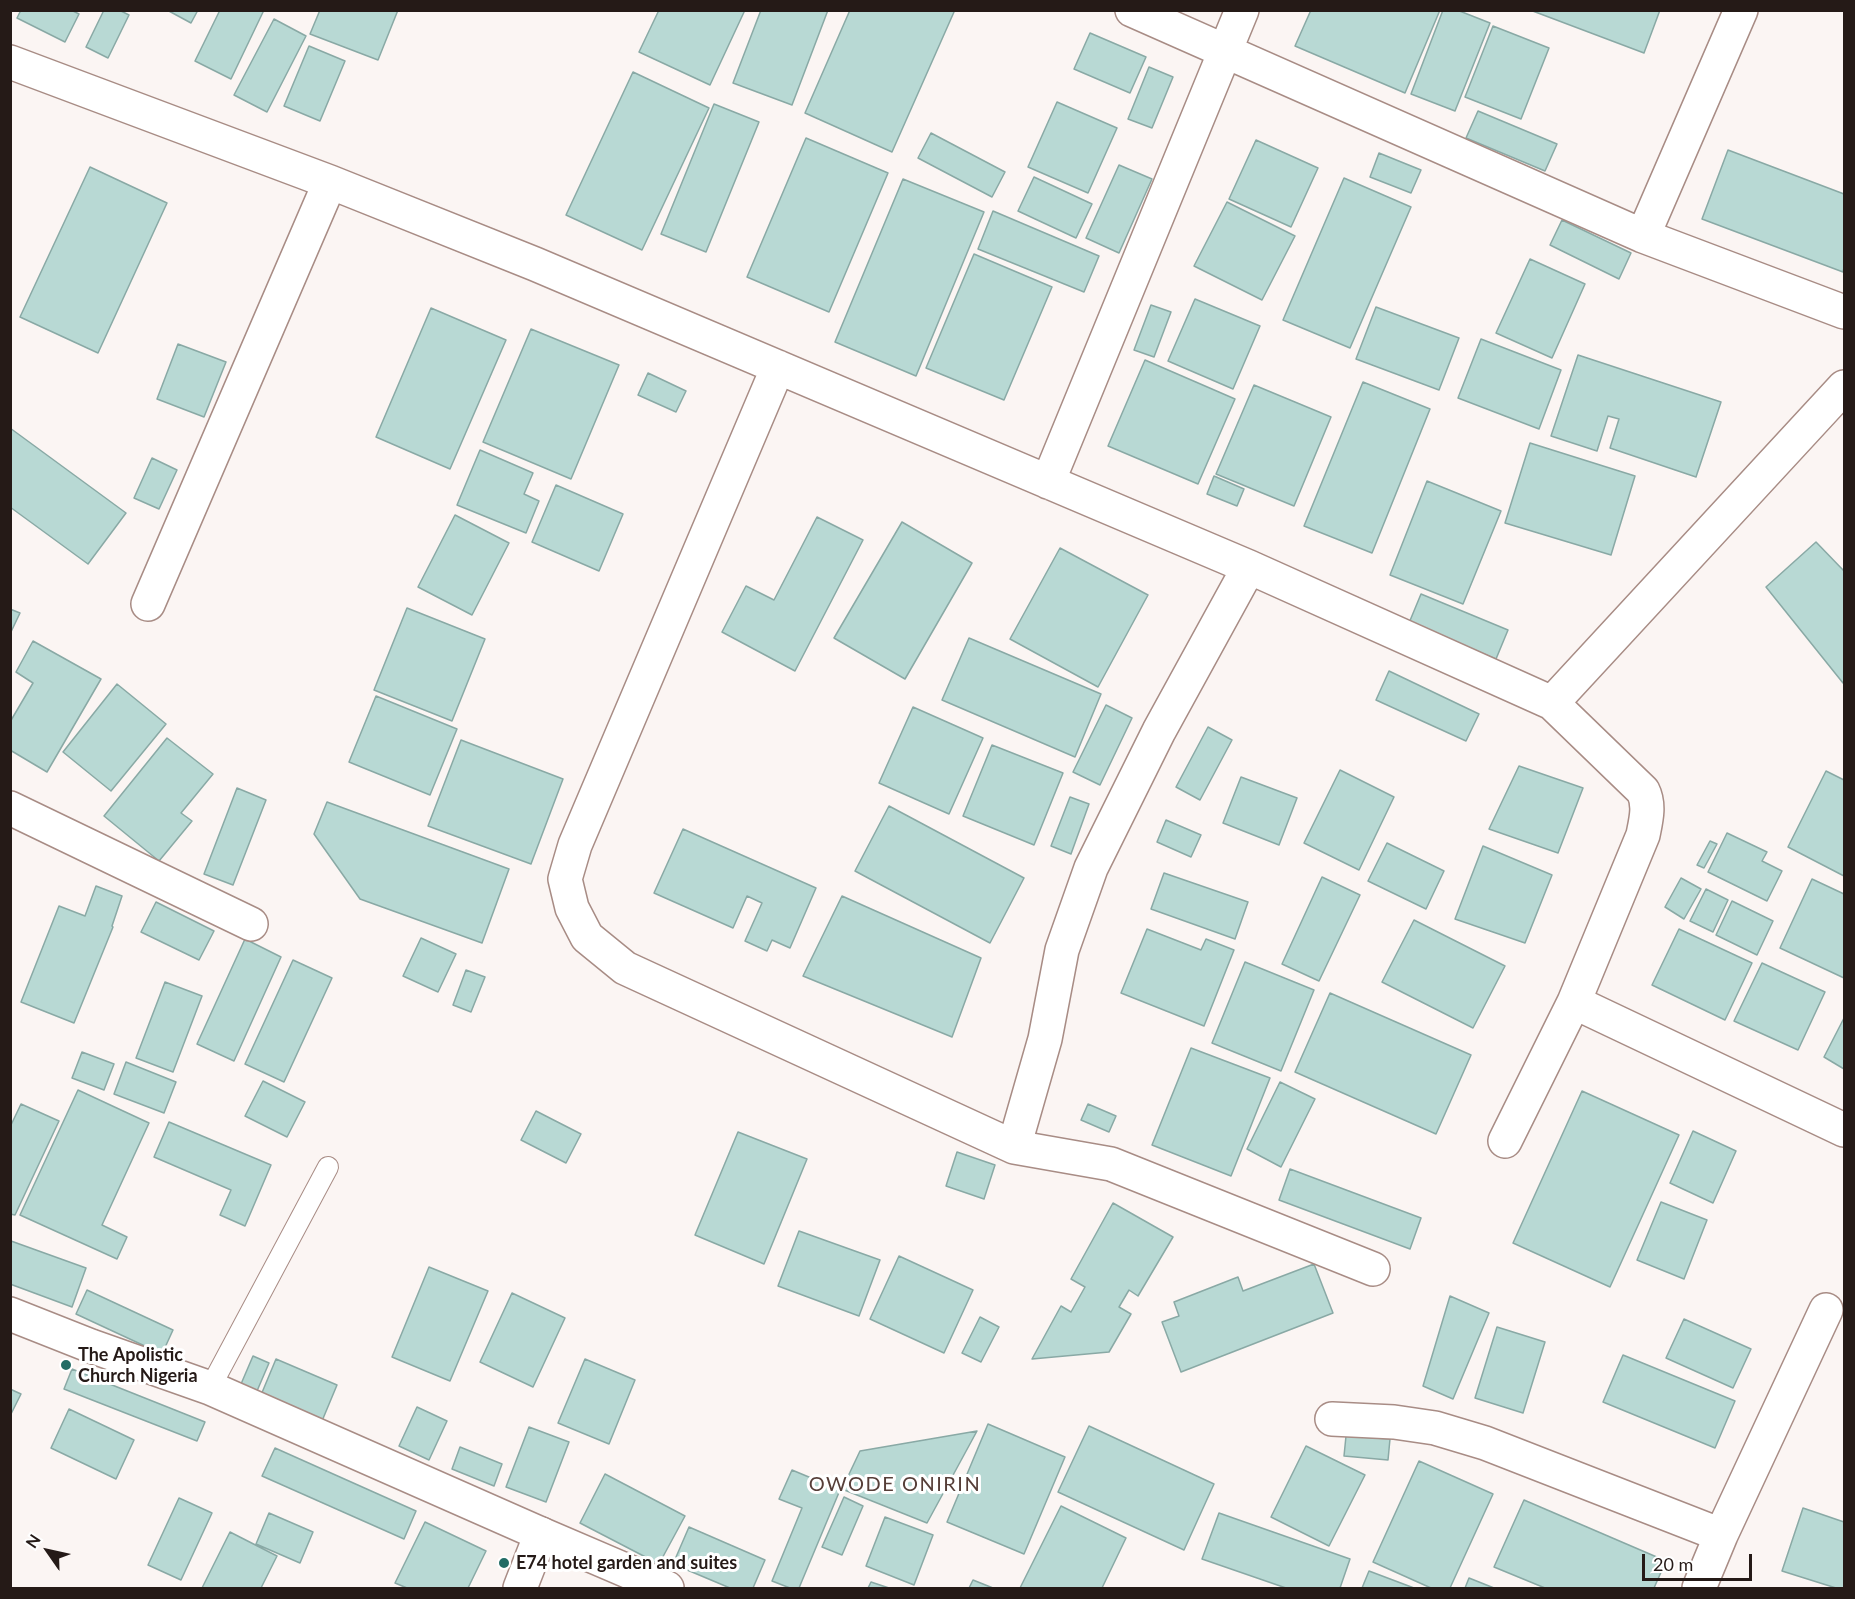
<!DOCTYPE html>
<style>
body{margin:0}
#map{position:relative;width:1855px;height:1599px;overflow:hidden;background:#fbf5f3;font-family:Lato,sans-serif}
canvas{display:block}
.frame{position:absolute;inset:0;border:12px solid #251a17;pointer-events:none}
.north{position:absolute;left:18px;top:1521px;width:60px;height:60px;-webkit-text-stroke:4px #fff;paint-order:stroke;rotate:304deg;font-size:16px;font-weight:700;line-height:24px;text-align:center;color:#251a17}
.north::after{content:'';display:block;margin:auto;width:21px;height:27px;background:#251a17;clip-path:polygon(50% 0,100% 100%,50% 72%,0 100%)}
.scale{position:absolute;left:1642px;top:1554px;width:110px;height:27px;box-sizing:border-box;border:3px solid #251a17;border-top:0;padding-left:8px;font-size:18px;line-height:21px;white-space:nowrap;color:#251a17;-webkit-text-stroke:4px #fff;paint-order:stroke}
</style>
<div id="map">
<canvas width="1855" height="1599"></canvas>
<div class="frame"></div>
<div class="north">N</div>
<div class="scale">20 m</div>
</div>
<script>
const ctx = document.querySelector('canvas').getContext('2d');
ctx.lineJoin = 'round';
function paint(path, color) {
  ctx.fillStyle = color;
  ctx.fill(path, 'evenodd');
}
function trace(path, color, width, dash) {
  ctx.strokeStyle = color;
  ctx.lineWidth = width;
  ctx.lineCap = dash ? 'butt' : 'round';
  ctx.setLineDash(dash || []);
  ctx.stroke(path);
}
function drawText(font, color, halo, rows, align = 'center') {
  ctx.font = font + ' Lato,sans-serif';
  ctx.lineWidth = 6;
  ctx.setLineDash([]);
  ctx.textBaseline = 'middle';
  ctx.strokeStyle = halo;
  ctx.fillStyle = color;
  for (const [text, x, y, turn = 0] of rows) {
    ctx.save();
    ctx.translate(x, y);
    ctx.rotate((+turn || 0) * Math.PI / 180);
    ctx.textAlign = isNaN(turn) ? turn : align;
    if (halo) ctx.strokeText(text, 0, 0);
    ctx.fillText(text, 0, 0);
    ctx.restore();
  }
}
const building = new Path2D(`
 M21,10H71L79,14L65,42L17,18Z
 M104,10H119L129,15L108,58L86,47Z
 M167,10H198L191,23Z
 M220,10H264L231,79L195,61Z
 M320,10H398L378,60L310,34Z
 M659,10H745L710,85L639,52Z
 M761,10H828L792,105L733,83Z
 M850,10H951L954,12L892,152L805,113Z
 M1311,10H1440L1405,93L1295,46Z
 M1443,10H1457L1490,23L1455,111L1411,94Z
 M1530,10H1660L1644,53Z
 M274,19L306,36L267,112L234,95Z
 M1493,26L1549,48L1521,119L1465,97Z
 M1090,33L1146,57L1130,93L1074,69Z
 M309,46L345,61L320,121L284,106Z
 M1149,67L1173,77L1152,128L1128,119Z
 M633,72L709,108L642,250L566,215Z
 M1057,102L1117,128L1088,193L1028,167Z
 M714,104L759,122L706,252L661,234Z
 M1478,111L1557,144L1545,171L1466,138Z
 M931,133L1005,172L992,197L918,158Z
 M806,138L888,173L829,312L747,277Z
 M1256,140L1318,168L1291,227L1229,199Z
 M1728,150L1844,194V268L1843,272L1702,219Z
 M1379,153L1421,170L1411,193L1370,177Z
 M1119,165L1152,179L1119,253L1086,238Z
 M90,167L167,203L98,353L20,317Z
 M1034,177L1092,204L1076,238L1018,211Z
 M1344,178L1411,207L1350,348L1283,320Z
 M903,179L984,212L916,376L835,342Z
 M1227,202L1295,236L1262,300L1194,266Z
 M993,211L1099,256L1084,292L978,249Z
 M1562,220L1631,253L1619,279L1550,245Z
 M974,254L1052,287L1004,400L926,368Z
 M1530,259L1585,284L1552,358L1496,333Z
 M1195,299L1260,326L1233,389L1168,361Z
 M1151,305L1171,312L1154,357L1134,350Z
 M1376,307L1459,338L1439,390L1356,359Z
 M431,308L506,340L450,469L376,437Z
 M531,329L619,365L571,479L483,442Z
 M1481,339L1561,370L1539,429L1458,398Z
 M178,344L226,362L204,417L157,399Z
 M1578,355L1721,402L1696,477L1610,448L1619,419L1608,416L1597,451L1551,436Z
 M1145,360L1235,399L1198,484L1108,446Z
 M648,373L686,391L676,412L638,395Z
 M1363,382L1430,409L1372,553L1304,526Z
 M1254,385L1331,417L1294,506L1216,474Z
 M10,428L126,513L88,564L10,507Z
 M1530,443L1635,476L1611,555L1505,523Z
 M480,450L533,473L524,494L539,501L526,533L457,505Z
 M152,458L177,470L159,509L134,498Z
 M1214,476L1244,489L1237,506L1207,494Z
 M1427,481L1501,511L1463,604L1390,575Z
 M556,485L623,514L599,571L532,542Z
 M455,515L509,543L472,615L418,587Z
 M817,517L863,540L795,671L722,632L746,586L774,600Z
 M902,522L972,563L905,679L834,638Z
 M1816,542L1844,571V681L1843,683L1766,587Z
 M1060,548L1148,595L1098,687L1010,639Z
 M1421,594L1508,630L1496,659L1409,623Z
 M407,608L485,639L452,721L374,690Z
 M10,609L20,613L10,634Z
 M969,638L1101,694L1075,757L942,700Z
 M33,641L101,679L47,772L10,750V722L33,683L16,672Z
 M1389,671L1479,714L1466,741L1376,700Z
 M117,684L166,724L111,791L63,752Z
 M376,696L457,729L430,795L349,762Z
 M1106,705L1132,718L1100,785L1073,772Z
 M913,707L983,738L949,814L879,783Z
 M1208,727L1232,740L1200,800L1176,787Z
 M167,738L213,774L181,813L192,821L159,861L104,816Z
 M461,740L563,779L531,864L428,826Z
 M992,745L1063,773L1034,845L963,816Z
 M1519,766L1583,788L1558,853L1489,829Z
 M1340,770L1394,797L1359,870L1304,843Z
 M1826,771L1844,780V876L1788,847Z
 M1241,777L1297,798L1279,845L1223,823Z
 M237,788L266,800L233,885L204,874Z
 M1070,797L1089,804L1071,854L1051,846Z
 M327,802L509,869L482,943L360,899L314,834Z
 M889,806L1024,878L990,943L855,871Z
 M1166,820L1201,835L1191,857L1157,842Z
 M683,829L816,888L790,948L772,940L767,951L745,941L762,903L747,896L733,928L654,893Z
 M1727,833L1767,852L1762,861L1782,871L1767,901L1708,872Z
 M1710,841L1717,844L1704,868L1697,865Z
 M1387,843L1444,871L1426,909L1368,881Z
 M1483,846L1552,875L1525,943L1455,919Z
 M1164,873L1248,902L1235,939L1151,909Z
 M1322,877L1360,895L1319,981L1282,964Z
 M1681,878L1701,889L1684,919L1665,907Z
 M1812,879L1844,894V978L1780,948Z
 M96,886L122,896L112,926L113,927L74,1023L21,1002L59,906L85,916Z
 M1706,889L1728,900L1713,932L1690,921Z
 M842,896L981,958L952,1037L803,976Z
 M1732,901L1773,921L1757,955L1716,935Z
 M156,902L214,931L199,960L141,932Z
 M1414,920L1505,966L1473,1028L1382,982Z
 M1147,929L1201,950L1206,939L1234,950L1204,1026L1121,993Z
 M1679,929L1752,963L1725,1020L1652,985Z
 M421,938L456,954L438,992L403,976Z
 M245,939L281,957L234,1061L197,1044Z
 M293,960L332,978L284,1082L245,1064Z
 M1245,962L1314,990L1281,1071L1212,1043Z
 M1762,963L1825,992L1798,1050L1734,1021Z
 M466,970L485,977L471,1012L453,1005Z
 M165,982L202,996L173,1072L136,1058Z
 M1330,993L1471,1055L1436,1134L1295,1072Z
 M1844,1018V1069L1824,1057Z
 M1191,1048L1270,1078L1231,1176L1152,1145Z
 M82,1052L114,1064L104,1090L72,1078Z
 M126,1062L176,1082L164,1113L114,1094Z
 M263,1081L305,1102L287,1137L245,1116Z
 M1280,1082L1315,1099L1281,1167L1247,1149Z
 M78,1090L149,1123L102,1225L127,1237L117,1259L20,1215Z
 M1582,1091L1679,1135L1610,1287L1513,1243Z
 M21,1104L59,1121L15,1215L10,1214V1127Z
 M1088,1104L1116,1116L1109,1132L1081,1120Z
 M536,1111L581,1134L566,1163L521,1140Z
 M169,1122L271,1165L245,1226L220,1215L231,1190L154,1157Z
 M1693,1131L1736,1151L1713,1203L1670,1183Z
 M738,1132L807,1159L764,1264L695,1235Z
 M957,1152L995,1165L984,1199L946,1186Z
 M1290,1169L1421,1218L1410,1249L1279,1200Z
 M1661,1202L1707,1220L1684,1279L1637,1260Z
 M1113,1203L1173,1237L1138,1296L1129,1290L1119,1307L1131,1314L1109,1352L1032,1359L1061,1306L1071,1312L1085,1287L1071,1279Z
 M799,1231L880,1260L859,1316L778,1286Z
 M11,1241L86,1268L72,1307L10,1284Z
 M899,1256L973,1290L944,1353L870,1319Z
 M1314,1264L1333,1313L1181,1372L1162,1322L1179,1316L1174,1302L1238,1277L1243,1291Z
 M429,1267L488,1291L450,1381L392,1357Z
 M87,1290L173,1330L162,1354L76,1314Z
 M512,1293L565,1318L533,1387L480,1362Z
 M1450,1296L1489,1313L1453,1399L1423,1386Z
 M980,1317L999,1327L981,1362L962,1353Z
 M1684,1319L1751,1349L1733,1388L1666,1358Z
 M1497,1327L1545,1342L1523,1413L1475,1398Z
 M1623,1355L1735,1401L1715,1448L1603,1402Z
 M253,1356L269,1363L257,1391L241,1384Z
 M276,1359L337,1385L322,1421L261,1395Z
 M585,1359L635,1380L609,1444L558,1423Z
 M72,1369L205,1422L197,1441L64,1389Z
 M10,1389L21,1394L10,1416Z
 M417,1407L447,1421L429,1460L399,1446Z
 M69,1409L134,1440L116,1479L51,1448Z
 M988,1424L1065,1457L1024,1554L947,1522Z
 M1089,1426L1214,1484L1184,1550L1058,1492Z
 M529,1427L569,1442L546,1502L506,1487Z
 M977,1431L927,1523L842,1489L860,1451Z
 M1346,1436L1390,1439L1388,1460L1344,1456Z
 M1306,1446L1365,1475L1329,1546L1271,1517Z
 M460,1447L502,1464L494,1486L452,1469Z
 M275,1448L416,1511L404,1539L262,1476Z
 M1419,1461L1493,1494L1450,1588H1431L1373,1562Z
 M792,1470L840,1490L799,1588H790L772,1581L802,1508L779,1499Z
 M605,1474L685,1516L659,1564L580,1523Z
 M844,1497L863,1506L842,1555L822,1547Z
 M179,1498L212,1513L181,1580L148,1565Z
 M1524,1500L1666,1561L1654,1588H1545L1494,1567Z
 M1061,1506L1126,1538L1102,1588H1020Z
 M1803,1508L1844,1522V1588H1836L1782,1571Z
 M269,1513L313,1532L300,1563L256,1544Z
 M1219,1513L1350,1559L1340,1588H1286L1202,1559Z
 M885,1517L933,1535L914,1585L866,1566Z
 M425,1522L486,1551L468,1588H407L395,1583Z
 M689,1527L765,1560L753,1588H730L673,1564Z
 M230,1532L277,1556L261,1588H202Z
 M1369,1571L1414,1588H1362Z
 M1469,1578L1494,1588H1465Z
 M973,1580L993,1588H969Z
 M871,1582L889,1588H868Z`);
paint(building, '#b8d9d4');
trace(building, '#89a9a5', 1.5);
const service = new Path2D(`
 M210,1388L328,1167`);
const minor = new Path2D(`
 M1132,10L1643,236L1844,312
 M10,62L330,182L535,264L1249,567L1552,703L1844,387
 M1643,236L1741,10
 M778,367L575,845L565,879L572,908L587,937L625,968L1014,1147L1111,1164L1373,1269
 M1048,482L1242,10
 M148,604L330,182
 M10,808L251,924
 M1574,1002L1844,1130
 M1505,1141L1574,1002L1643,835C1646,820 1650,805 1643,791L1552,703
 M1014,1147L1045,1039L1062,950L1091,868L1159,731L1249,567
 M1332,1419L1394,1422L1435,1428L1485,1443L1721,1535
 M520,1588L541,1534
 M1699,1588L1721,1535L1826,1310`);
const tertiary = new Path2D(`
 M10,1314L91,1346L210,1388L541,1534L667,1588`);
trace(service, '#a88c85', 22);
trace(minor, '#a88c85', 36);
trace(tertiary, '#a88c85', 36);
trace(service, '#fff', 20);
trace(minor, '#fff', 33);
trace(tertiary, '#fff', 33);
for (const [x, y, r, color] of [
 [66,1365,6,"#226c65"],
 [504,1563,6,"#226c65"]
]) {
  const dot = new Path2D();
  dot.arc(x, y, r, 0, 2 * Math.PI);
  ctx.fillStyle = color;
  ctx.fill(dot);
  trace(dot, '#fff', 2);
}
drawText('bold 18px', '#251a17', '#fff', [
 ["The Apolistic",78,1355],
 ["Church Nigeria",78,1376],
 ["E74 hotel garden and suites",516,1563]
], 'left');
ctx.letterSpacing = '1.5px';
drawText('20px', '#563e38', '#fff', [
 ["OWODE ONIRIN",895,1485]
]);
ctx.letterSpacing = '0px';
</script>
